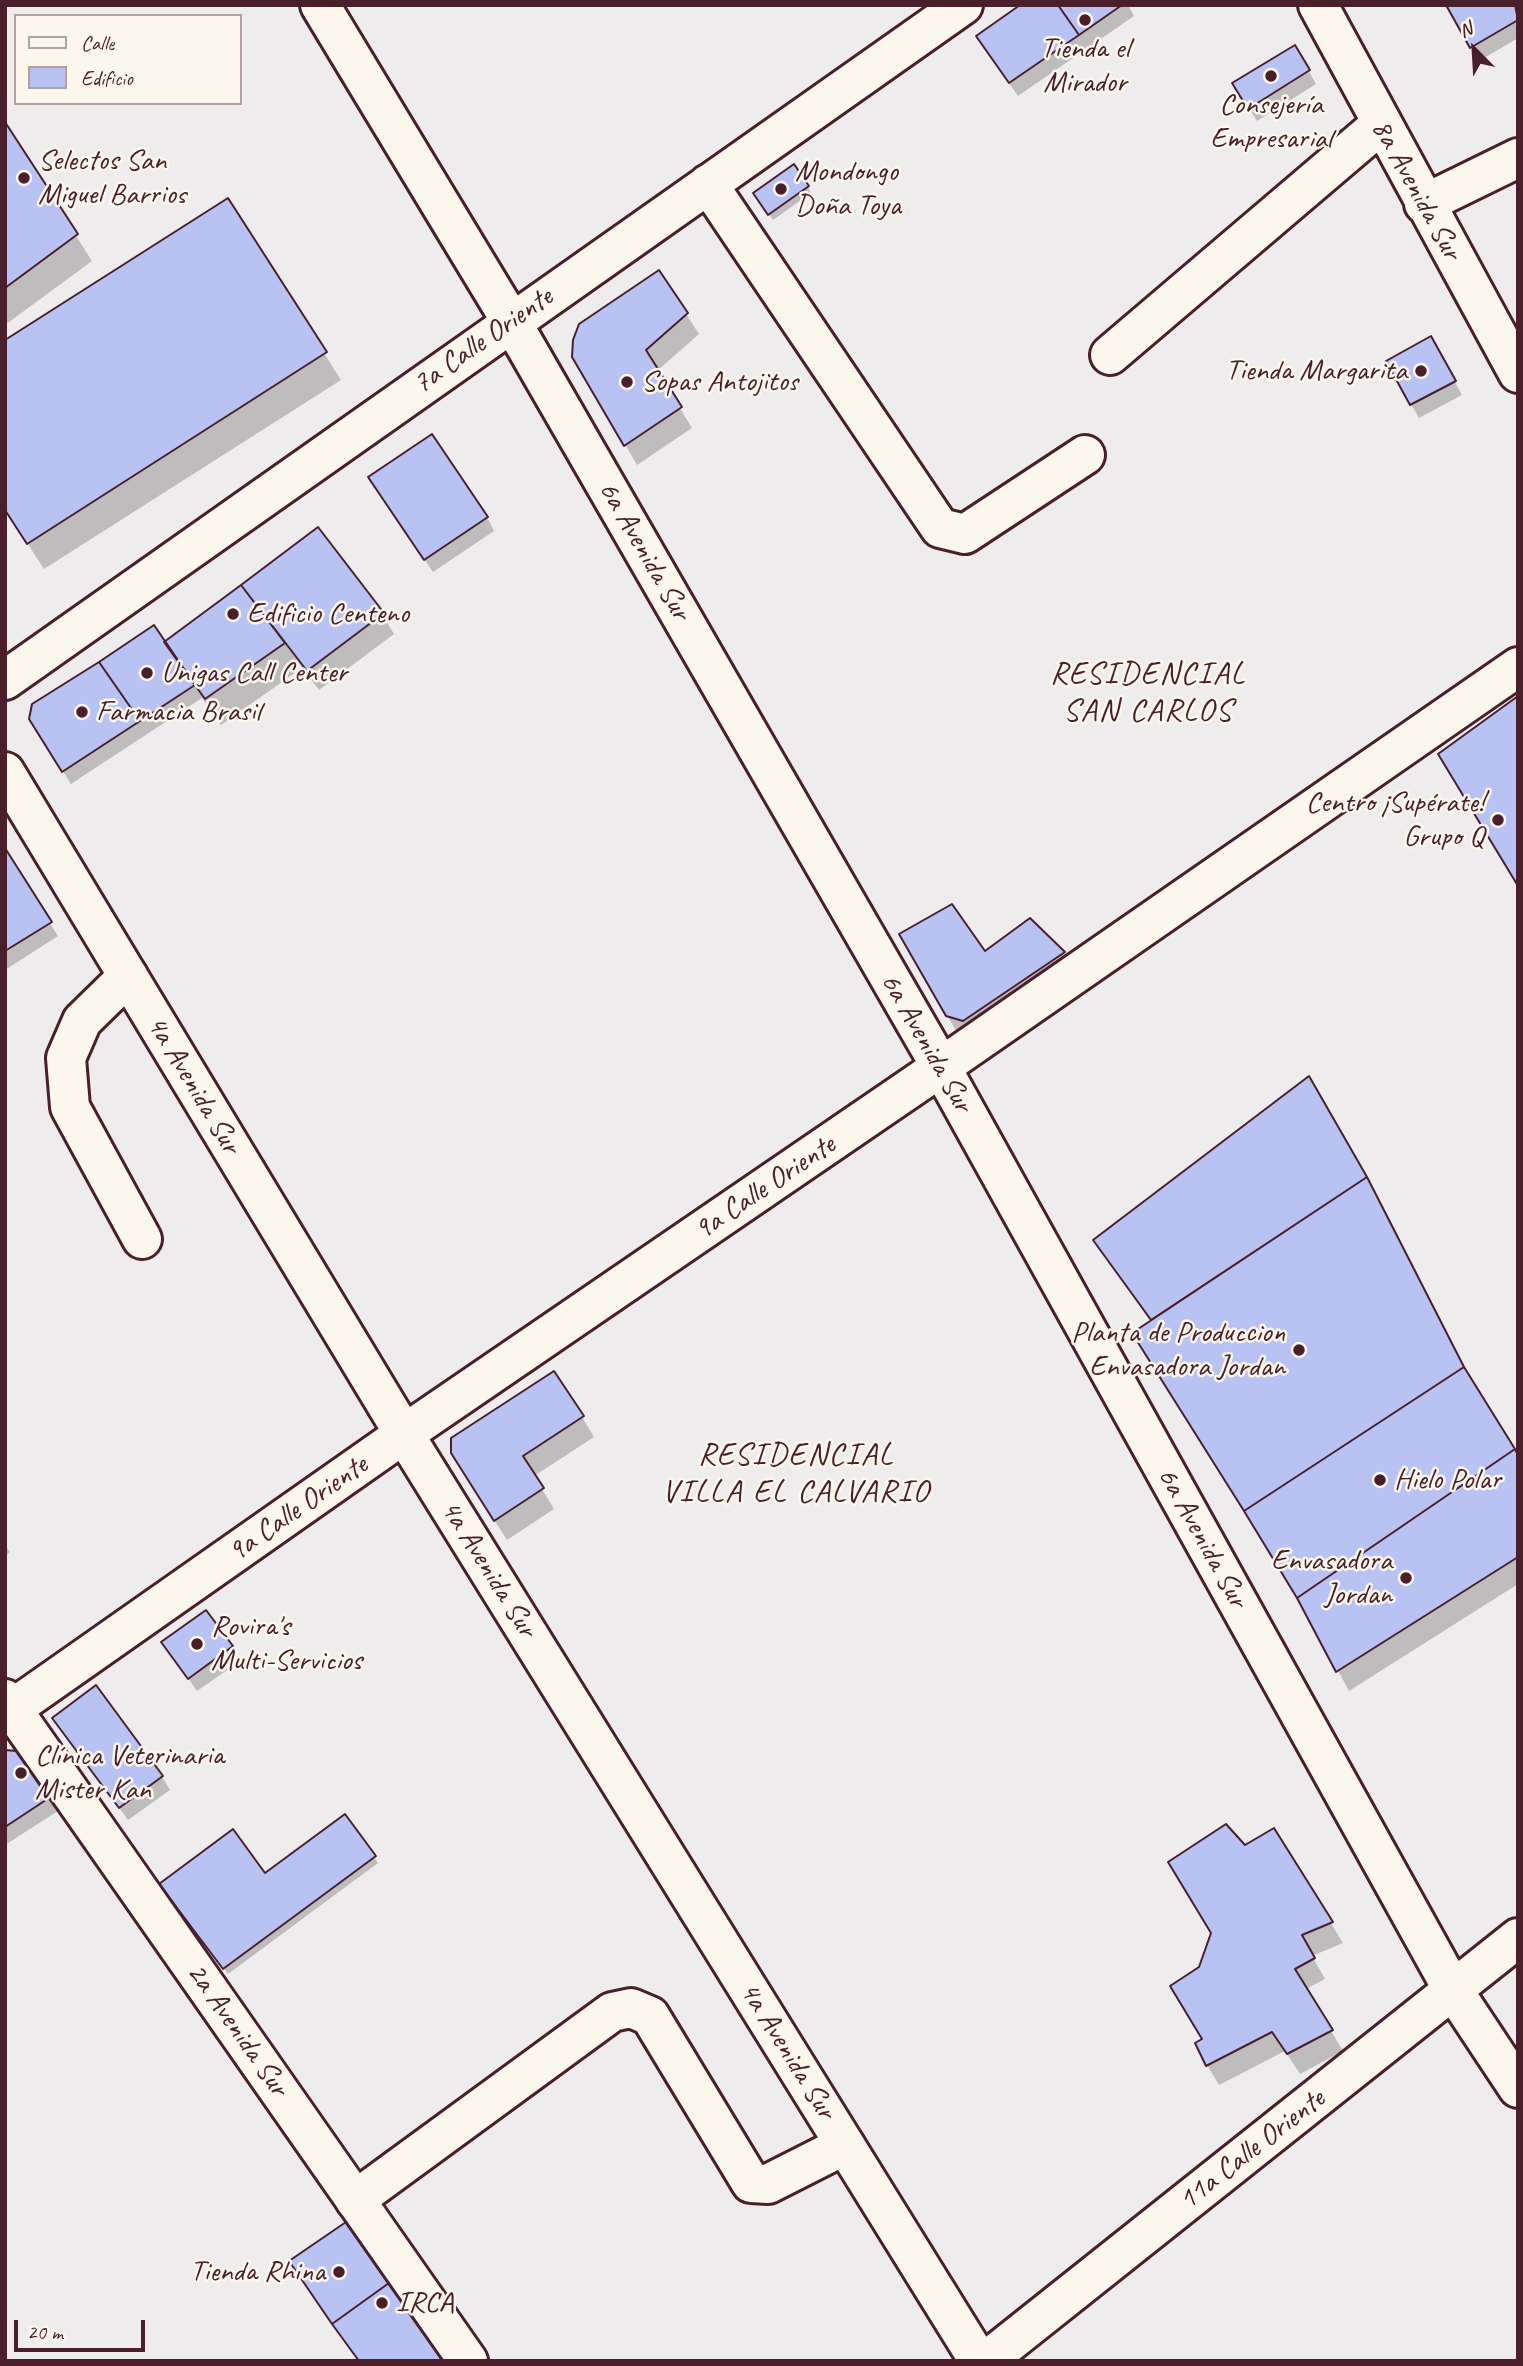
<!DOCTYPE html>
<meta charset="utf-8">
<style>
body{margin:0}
#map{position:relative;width:1523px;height:2366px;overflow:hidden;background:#eeeced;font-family:Caveat,sans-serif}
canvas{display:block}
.frame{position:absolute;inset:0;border:7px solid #4a1f2b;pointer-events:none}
.legend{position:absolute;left:14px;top:14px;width:228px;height:91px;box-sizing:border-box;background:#fbf7ec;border:2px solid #b4a19f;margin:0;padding:9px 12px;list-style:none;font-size:21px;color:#4a1f2b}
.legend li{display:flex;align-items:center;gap:14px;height:35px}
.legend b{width:35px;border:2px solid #b4a19f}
.north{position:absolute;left:1439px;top:14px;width:70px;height:70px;-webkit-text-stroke:5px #fbf7ec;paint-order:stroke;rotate:336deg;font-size:19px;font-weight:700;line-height:28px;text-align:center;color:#4a1f2b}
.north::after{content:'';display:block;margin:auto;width:24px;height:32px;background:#4a1f2b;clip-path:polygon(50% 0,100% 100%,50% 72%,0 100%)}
.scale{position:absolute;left:14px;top:2320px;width:131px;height:32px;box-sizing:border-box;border:4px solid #4a1f2b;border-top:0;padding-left:9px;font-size:21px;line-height:24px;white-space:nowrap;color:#4a1f2b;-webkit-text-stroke:5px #fbf7ec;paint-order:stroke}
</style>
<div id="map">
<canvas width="1523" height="2366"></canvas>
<div class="frame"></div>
<ul class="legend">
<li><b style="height:9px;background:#fbf7ec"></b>Calle</li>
<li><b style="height:19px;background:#b8c2f3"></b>Edificio</li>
</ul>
<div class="north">N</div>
<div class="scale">20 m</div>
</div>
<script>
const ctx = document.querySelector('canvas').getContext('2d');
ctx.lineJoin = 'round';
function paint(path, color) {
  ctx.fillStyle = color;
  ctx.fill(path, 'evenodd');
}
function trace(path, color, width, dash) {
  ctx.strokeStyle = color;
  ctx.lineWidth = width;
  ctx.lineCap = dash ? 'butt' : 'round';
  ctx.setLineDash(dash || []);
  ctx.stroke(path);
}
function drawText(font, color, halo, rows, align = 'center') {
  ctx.font = font + ' Caveat,sans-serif';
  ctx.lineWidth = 5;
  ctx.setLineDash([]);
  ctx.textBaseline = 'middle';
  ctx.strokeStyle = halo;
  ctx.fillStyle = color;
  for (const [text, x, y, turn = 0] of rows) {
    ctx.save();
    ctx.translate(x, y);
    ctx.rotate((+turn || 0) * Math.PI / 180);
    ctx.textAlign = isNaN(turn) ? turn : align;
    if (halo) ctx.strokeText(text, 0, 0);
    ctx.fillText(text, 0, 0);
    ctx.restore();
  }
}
paint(new Path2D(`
 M1024,5H1128L1134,16L1018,96L986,50Z
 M1448,5H1513L1518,13V38L1479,61Z
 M1295,47L1316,84L1257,121L1242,97Z
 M5,125L92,261L5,325Z
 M808,187L811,193L773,220L759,199Z
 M228,201L341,380L44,569L5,509Z
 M659,273L699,334L657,371L692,428L637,465L574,356Z
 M1431,339L1462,395L1419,418L1411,404Z
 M378,491L487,517L494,531L433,572Z
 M318,529L382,614L394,634L319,690L295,658L299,670L221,725L202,698L71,784L39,733Z
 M5,852L58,936L5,970Z
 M1030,920L1064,953L1075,973L959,1036L901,934L984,953Z
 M1308,1079L1381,1204L1471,1381L1518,1458V1584L1349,1691L1151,1322L1095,1240Z
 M582,1417L594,1437L534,1476L554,1509L507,1540L465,1474Z
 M5,1545L10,1552L5,1556Z
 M206,1612L240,1661L197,1691L164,1643Z
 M54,1718L162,1777L170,1790L128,1820Z
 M5,1752L61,1809L5,1845Z
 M1274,1830L1343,1943L1312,1956L1325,1979L1306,1989L1343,2051L1300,2074L1285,2051L1219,2085L1207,2065L1200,1968L1245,1847Z
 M374,1857L378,1863L228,1974L165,1890Z`), '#0003');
const building = new Path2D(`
 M1020,5H1058L1079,35L1009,83L976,36Z
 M1058,5H1122L1079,35Z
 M1446,5H1515L1518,20L1470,48Z
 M1295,45L1310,70L1248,109L1232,83Z
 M5,122L78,234L5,288Z
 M794,164L809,186L768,215L753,193Z
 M228,198L327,352L27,544L5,510V340Z
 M659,270L688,313L646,350L682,407L624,446L572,357L573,340L579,324Z
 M1431,336L1456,381L1410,405L1386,361Z
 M432,434L488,517L424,560L368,477Z
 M318,527L384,613L307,671L241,585Z
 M241,585L285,643L205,699L164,642Z
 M154,625L195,685L140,721L99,662Z
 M99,662L140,721L62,772L29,719L32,704Z
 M1518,696V886L1438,754Z
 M5,848L52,922L5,951Z
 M952,904L985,951L1030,918L1065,952L963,1021L946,1016L899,934Z
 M1309,1076L1367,1177L1151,1320L1093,1240Z
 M1367,1177L1464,1367L1244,1511L1132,1333Z
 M1464,1367L1515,1449L1297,1598L1244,1511Z
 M554,1371L584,1416L523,1456L544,1488L494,1521L451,1453V1438Z
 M1515,1449L1518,1455V1557L1336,1672L1297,1598Z
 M206,1610L233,1646L188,1679L161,1642Z
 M96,1685L163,1776L119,1808L52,1718Z
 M5,1750L17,1751L55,1794L5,1827Z
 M345,1814L376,1856L223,1969L159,1884L233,1829L265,1873Z
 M1226,1824L1245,1845L1274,1828L1333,1922L1302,1935L1315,1958L1295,1969L1333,2030L1287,2054L1272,2032L1206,2066L1195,2043L1202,2039L1170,1986L1199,1967L1211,1933L1168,1862Z
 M346,2222L389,2283L332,2324L289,2261Z
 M389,2283L444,2361H359L332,2324Z`);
paint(building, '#b8c2f3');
trace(building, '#4a1f2b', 2);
const minor = new Path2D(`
 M320,5L511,321L941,1067L1453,1990L1518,2088
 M1318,5L1518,373
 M708,184L940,528L965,534L1085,455
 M1424,204L1518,158
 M1110,355L1380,125
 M5,680L963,5
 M128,976L82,1021L66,1058L70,1107L142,1239
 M5,1714L404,1434L941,1067L1518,667
 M355,2200L612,2012L631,2008L650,2016L751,2183L768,2184L845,2145
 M986,2361L1518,1938`);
const major = new Path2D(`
 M5,772L404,1434L979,2361
 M5,1699L468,2361`);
trace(minor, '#4a1f2b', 44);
trace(major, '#4a1f2b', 44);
trace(minor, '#fbf7ec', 38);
trace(major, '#fbf7ec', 38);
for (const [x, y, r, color] of [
 [1085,20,7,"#4a1f2b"],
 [1271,76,7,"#4a1f2b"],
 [24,178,7,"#4a1f2b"],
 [781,189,7,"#4a1f2b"],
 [1421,371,7,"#4a1f2b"],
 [627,382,7,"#4a1f2b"],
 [233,614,7,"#4a1f2b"],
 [147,673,7,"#4a1f2b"],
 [82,712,7,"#4a1f2b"],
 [1498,820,7,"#4a1f2b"],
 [1299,1350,7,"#4a1f2b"],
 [1380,1480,7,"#4a1f2b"],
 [1406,1578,7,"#4a1f2b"],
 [197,1644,7,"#4a1f2b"],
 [21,1773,7,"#4a1f2b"],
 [339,2272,7,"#4a1f2b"],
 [382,2303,7,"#4a1f2b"]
]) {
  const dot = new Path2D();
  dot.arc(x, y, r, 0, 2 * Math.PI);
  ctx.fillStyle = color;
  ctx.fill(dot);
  trace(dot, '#fbf7ec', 2.5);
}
drawText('30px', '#4a1f2b', '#fbf7ec', [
 ["Tienda el",1085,49,"center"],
 ["Mirador",1085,83,"center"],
 ["Consejería",1271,105,"center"],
 ["Empresarial",1271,139,"center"],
 ["Selectos San",38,161],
 ["Miguel Barrios",38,195],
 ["Mondongo",795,172],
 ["Doña Toya",795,206],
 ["Tienda Margarita",1407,371,"right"],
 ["Sopas Antojitos",641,382],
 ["Edificio Centeno",247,614],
 ["Unigas Call Center",161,673],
 ["Farmacia Brasil",96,712],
 ["Centro ¡Supérate!",1484,803,"right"],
 ["Grupo Q",1484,837,"right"],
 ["Planta de Produccion",1285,1333,"right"],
 ["Envasadora Jordan",1285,1367,"right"],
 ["Hielo Polar",1394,1480],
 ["Envasadora",1392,1561,"right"],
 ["Jordan",1392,1595,"right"],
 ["Rovira's",211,1627],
 ["Multi-Servicios",211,1661],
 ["Clínica Veterinaria",35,1756],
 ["Mister Kan",35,1790],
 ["Tienda Rhina",325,2272,"right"],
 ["IRCA",396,2303]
], 'left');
drawText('30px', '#4a1f2b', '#fbf7ec', [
 ["8a Avenida Sur",1416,190,61],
 ["7a Calle Oriente",483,341,-35],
 ["6a Avenida Sur",644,551,60],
 ["6a Avenida Sur",926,1043,60],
 ["4a Avenida Sur",193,1085,59],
 ["9a Calle Oriente",765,1188,-34],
 ["9a Calle Oriente",298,1509,-35],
 ["6a Avenida Sur",1202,1538,61],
 ["4a Avenida Sur",488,1569,58],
 ["2a Avenida Sur",237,2030,55],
 ["4a Avenida Sur",787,2051,58],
 ["11a Calle Oriente",1252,2150,-38]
]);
ctx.letterSpacing = '2px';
drawText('32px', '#4a1f2b', '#fbf7ec', [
 ["RESIDENCIAL",1148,675],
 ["SAN CARLOS",1148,712],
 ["RESIDENCIAL",796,1456],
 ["VILLA EL CALVARIO",796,1493]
]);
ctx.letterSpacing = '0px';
</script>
